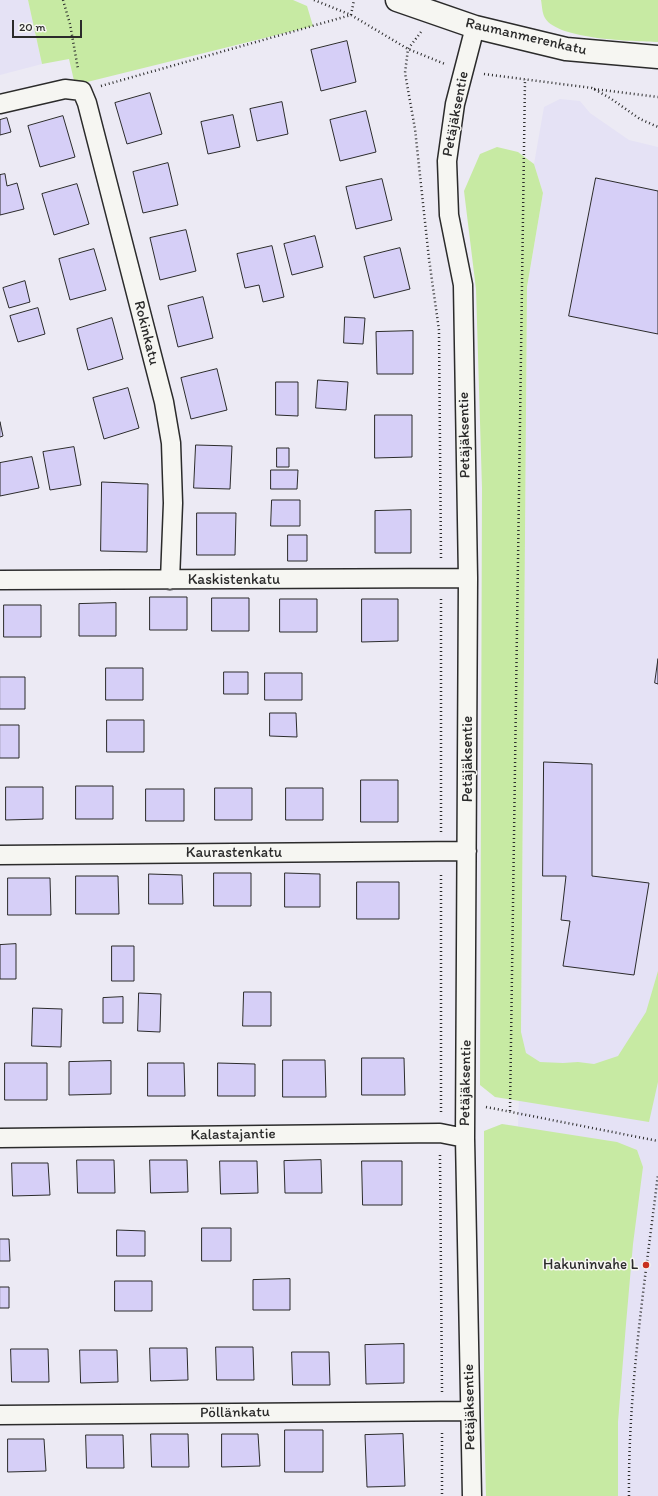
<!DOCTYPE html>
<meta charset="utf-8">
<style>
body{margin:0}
#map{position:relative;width:658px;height:1496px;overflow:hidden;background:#eceaf4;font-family:Itim,sans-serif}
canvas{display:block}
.scale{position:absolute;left:12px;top:20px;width:70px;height:18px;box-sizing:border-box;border:2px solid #2b2b2b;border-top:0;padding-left:5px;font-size:12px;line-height:14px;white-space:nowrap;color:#2b2b2b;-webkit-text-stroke:3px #f6f6f2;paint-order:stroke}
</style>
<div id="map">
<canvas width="658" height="1496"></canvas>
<div class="scale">20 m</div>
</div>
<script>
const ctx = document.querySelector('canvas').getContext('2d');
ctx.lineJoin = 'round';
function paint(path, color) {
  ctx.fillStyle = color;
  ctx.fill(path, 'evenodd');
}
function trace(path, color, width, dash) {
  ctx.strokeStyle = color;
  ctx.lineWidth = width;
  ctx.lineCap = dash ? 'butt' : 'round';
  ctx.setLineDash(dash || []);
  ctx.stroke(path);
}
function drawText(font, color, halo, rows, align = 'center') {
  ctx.font = font + ' Itim,sans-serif';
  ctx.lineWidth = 3;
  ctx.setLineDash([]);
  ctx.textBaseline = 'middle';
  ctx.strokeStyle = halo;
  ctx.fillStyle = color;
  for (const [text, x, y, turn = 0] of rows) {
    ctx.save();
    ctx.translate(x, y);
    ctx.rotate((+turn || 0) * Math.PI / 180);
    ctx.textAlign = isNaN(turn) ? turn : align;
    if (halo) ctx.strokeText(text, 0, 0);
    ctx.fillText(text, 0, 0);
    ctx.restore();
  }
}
paint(new Path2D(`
 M0,0H28L42,64L0,75Z
 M560,99L580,101L590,113L629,140L658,147V1496H486L484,1413V1131L502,1124L518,1126L521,1031L527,287L543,193L534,164L544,107Z`), '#e5e2f5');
paint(new Path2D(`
 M28,0H293L307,6L313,26L75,85L69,59L42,64Z
 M541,0H658V42C634,41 558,40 545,18C542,13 542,5 541,0Z
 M497,147L518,152L534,164L543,193L527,287L521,1032L526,1053L540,1062L563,1063L578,1062L594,1064L618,1056L646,1012L658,971V1082L649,1122L495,1097L480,1085L482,488L476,289L464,191L480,154Z
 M502,1124L617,1142L637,1150L643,1167L633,1244L626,1324L618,1422V1496H486L484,1413V1131Z`), '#c7eaa3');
const building = new Path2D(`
 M347,41L356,82L321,91L311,50Z
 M150,93L162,134L127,144L115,103Z
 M282,102L288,134L257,141L250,109Z
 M366,111L376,152L340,161L330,120Z
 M233,115L240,147L208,154L201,122Z
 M63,116L75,157L40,167L28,126Z
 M7,118L11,132L0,135V120Z
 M168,163L178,205L143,213L133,172Z
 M5,174L7,186L17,183L24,209L0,215V175Z
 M596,178L658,191V334L569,316Z
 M382,179L392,220L356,229L346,187Z
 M77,184L89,224L54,235L42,194Z
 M186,230L196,271L160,280L150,238Z
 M315,236L323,267L292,275L284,244Z
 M272,246L284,297L263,302L259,285L245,288L237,254Z
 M400,248L410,289L374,298L364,257Z
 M94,249L106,290L70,300L59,259Z
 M25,281L30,302L9,308L3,288Z
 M203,297L213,338L178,347L168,306Z
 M38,308L45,334L18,342L10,316Z
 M345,317L365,318L363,344L344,343Z
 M112,318L123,359L88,370L77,329Z
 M413,331V374H377L376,332Z
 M217,369L227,410L191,419L181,378Z
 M318,380L348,382L346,410L316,408Z
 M276,382H298V416L276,415Z
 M128,388L139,428L104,439L93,398Z
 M375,415H412V457L375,458Z
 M0,422L3,436L0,437Z
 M196,445L232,446L230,489L194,488Z
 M74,447L81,485L50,490L43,452Z
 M277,448H289V467H277Z
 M32,457L39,488L0,496V463Z
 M271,470H298L297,489H271Z
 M102,482L148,484L147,552L101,551Z
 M272,500H300V526H271Z
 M411,510V553H375V511Z
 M197,513H236L235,555H197Z
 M288,535H307V561H288Z
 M150,597H187V630H150Z
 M212,598H249V631H212Z
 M280,599H317V632H280Z
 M362,599H398V641L362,642Z
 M116,603V636H79V604Z
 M4,605H41V637H4Z
 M658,659V684L655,683Z
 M106,668H143V700H106Z
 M224,672H248V694H224Z
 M265,673H302V700H265Z
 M0,677H25V709H0Z
 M270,713H296L297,737L270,736Z
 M107,720H144V752H107Z
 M0,725H19V758H0Z
 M544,762L592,764V876L649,883L634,975L563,966L570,921L561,920L566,876H543Z
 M361,780H398V822H361Z
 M76,786H113V819H76Z
 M6,787H43V819L6,820Z
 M215,788H252V820H215Z
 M286,788H323V820H286Z
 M146,789H184V821H146Z
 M214,873H251V906H214Z
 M285,873L320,874V907H285Z
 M149,874L182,875L183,904H149Z
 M76,876H118L119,914H76Z
 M8,878H50L51,915H8Z
 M357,882H399V919H357Z
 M16,944V979H0V945Z
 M112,946H134V981H112Z
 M244,992H271V1026H243Z
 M139,993L161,994L160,1032L138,1031Z
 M123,997V1023H103V998Z
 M33,1008L62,1009L61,1047L32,1046Z
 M362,1058H404L405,1095H362Z
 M283,1060H325L326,1097H283Z
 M111,1061V1094L69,1095V1062Z
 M5,1063H47V1100H5Z
 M148,1063H184L185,1096H148Z
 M218,1063L255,1064V1096H218Z
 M77,1160H114L115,1193H78Z
 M150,1160H187L188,1192L151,1193Z
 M321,1160L322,1193H285L284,1161Z
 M220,1161H257L258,1193L221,1194Z
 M362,1161H402V1205H363Z
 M12,1163H48L50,1195L13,1196Z
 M202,1228H231V1261H202Z
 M117,1230L145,1231V1256H117Z
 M0,1239H9L10,1261H0Z
 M290,1279V1310H253V1280Z
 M115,1281H152V1311H115Z
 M0,1287H9V1308H0Z
 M404,1344V1383L366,1384L365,1345Z
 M216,1347H253L254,1380H217Z
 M150,1348H187L188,1380L151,1381Z
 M11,1349H48L49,1382H12Z
 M80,1350H117L118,1382L81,1383Z
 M292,1352H329L330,1385H293Z
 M285,1430H323V1472H285Z
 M151,1434H188L189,1467H152Z
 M222,1434H258L260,1466L222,1467Z
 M403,1434L405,1486L367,1487L365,1435Z
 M86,1435H123L124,1468H87Z
 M8,1439H44L46,1471L8,1472Z`);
paint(building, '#d6cff7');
trace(building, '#2b2b2b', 1);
const minor = new Path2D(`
 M0,104L65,89L82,91L87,103L164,402L171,443L173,503L170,580
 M0,580L468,578
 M0,855L467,851
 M0,1138L440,1133L465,1138
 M0,1415L470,1411
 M472,1496L465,1138L468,578L463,285L449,215L447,161L455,104L475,27`);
const secondary = new Path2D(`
 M397,0L475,27L566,49L658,57`);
trace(minor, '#2b2b2b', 21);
trace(secondary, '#2b2b2b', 25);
trace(new Path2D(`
 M63,0L70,24L78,69
 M314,0L351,15L408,49L445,64
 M351,15L354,0
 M421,32L408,49L405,73L415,129L429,259L439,330L441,558
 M484,74L592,88L610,98L640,119L658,127
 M101,86L351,15
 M594,89L658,97
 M441,599V832
 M486,1107L658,1141
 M510,1111L525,79
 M441,1112V873
 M440,1155L442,1392
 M442,1433V1496
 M629,1496C628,1389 645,1281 658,1174`), '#2b2b2b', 2.5, [1, 3]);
trace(minor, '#f6f6f2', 18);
trace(secondary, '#f6f6f2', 22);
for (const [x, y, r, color] of [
 [646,1265,4,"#c8321e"]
]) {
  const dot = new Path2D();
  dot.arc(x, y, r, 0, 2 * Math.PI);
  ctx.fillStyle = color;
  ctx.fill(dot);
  trace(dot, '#f6f6f2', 1.5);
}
drawText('15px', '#2b2b2b', '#f6f6f2', [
 ["Raumanmerenkatu",526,37,13],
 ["Petäjäksentie",456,114,-79],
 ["Rokinkatu",146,333,76],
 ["Petäjäksentie",465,435,-91],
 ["Kaskistenkatu",234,580],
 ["Petäjäksentie",468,759,-90],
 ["Kaurastenkatu",234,853],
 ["Petäjäksentie",466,1083,-89],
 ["Kalastajantie",233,1135,-1],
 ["Petäjäksentie",470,1407,-91],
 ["Pöllänkatu",235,1413,-1]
]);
drawText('15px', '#2b2b2b', '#f6f6f2', [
 ["Hakuninvahe L",638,1265]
], 'right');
</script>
